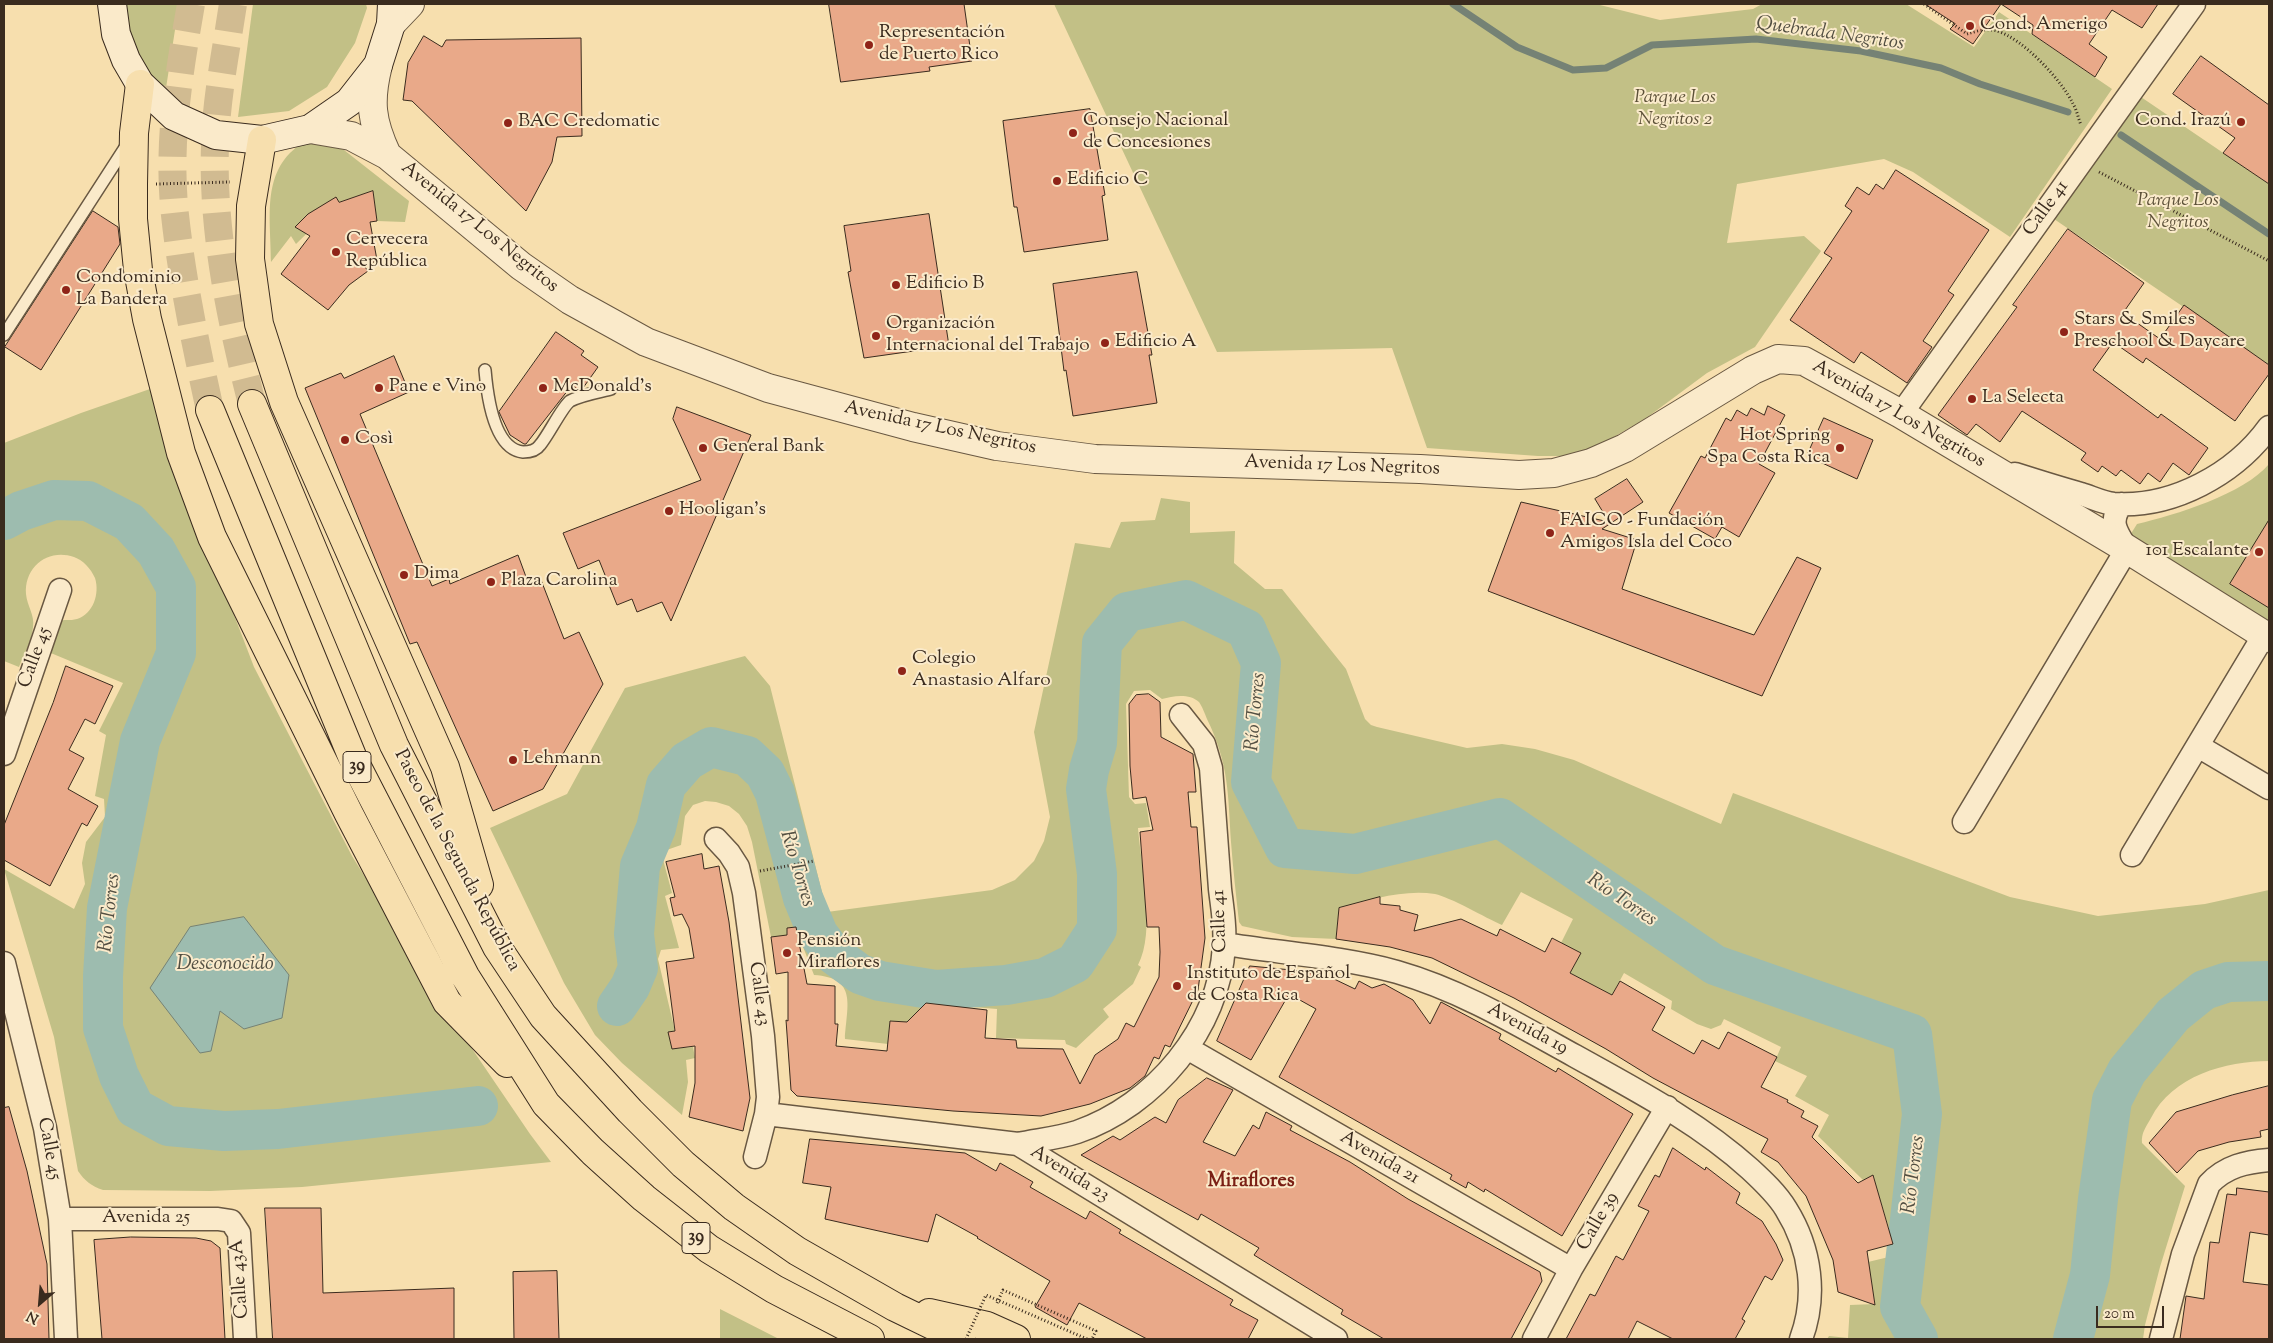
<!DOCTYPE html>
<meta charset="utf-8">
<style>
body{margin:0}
#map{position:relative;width:2273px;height:1343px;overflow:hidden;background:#f7dfae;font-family:"Sorts Mill Goudy",serif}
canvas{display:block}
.frame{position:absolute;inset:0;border:5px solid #3a2b1e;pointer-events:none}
.north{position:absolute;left:15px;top:1278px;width:50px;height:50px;-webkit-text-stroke:4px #faeaca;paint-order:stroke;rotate:207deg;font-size:14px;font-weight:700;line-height:20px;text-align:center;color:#3a2b1e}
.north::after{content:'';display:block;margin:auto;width:18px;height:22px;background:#3a2b1e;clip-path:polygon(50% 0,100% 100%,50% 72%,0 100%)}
.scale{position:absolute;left:2096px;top:1306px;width:68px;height:22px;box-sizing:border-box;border:2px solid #3a2b1e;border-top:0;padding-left:6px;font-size:15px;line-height:18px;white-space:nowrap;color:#3a2b1e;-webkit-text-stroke:4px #faeaca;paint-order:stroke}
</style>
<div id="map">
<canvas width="2273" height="1343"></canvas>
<div class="frame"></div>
<div class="north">N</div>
<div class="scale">20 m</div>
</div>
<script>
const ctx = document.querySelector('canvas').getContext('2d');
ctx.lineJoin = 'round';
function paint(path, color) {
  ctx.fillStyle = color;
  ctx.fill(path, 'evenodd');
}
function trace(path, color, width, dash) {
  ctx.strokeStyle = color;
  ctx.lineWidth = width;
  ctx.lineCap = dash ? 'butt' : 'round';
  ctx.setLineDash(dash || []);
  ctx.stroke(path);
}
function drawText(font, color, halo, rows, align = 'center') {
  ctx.font = font + ' "Sorts Mill Goudy",serif';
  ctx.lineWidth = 4;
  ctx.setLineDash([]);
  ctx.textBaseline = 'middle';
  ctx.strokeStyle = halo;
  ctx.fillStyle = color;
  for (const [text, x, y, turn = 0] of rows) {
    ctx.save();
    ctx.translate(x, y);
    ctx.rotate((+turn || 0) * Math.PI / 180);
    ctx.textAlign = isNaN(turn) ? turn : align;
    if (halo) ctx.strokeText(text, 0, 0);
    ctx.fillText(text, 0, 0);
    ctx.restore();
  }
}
paint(new Path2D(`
 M120,4H179L166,88L144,75Z
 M253,4H366L367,8L355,43L327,87L289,111L238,117Z
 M1054,4H1596L1660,20L1753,9L1762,4H1906L1974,47L1999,12L2112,89L2010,237L1913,172L1884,159L1737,184L1727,243L1804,236L1821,251L1755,347L1707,373L1645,419L1591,450L1568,456H1538L1427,448L1392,348L1217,352Z
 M2138,95L2269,184V365L2054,219Z
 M304,142H322L344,150L409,201L405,222L377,221L373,191L339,202L296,244L291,236L271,262C271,217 260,169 304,142Z
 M150,389L162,407L205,539L254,667L303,762L352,856L462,1034L530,1134L551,1162L302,1187L210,1191L103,1190C91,1186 85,1181 78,1171L54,1037L4,869L74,909L85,884L82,863L86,842L105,817L104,799L95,796L106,735L99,731L123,683L46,651L58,621C64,619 70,621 77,619C93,614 100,594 95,578C91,569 83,560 74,557C48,548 24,567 26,594C27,606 35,615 33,627C32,641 24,654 19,667L4,661V443L81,413Z
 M2269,464V627L2132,539V532L2137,524C2175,515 2244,494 2269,464Z
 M1161,498L1190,502V533L1235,531L1234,563L1265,589H1282L1346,669L1365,719L1371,725L1377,727L1467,748L1502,744L1535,749L1574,760L1721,824L1733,793L2010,897L2098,916L2205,904L2269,890V1061C2226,1061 2172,1076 2151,1118C2146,1127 2141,1133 2142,1143L2185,1186L2160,1267L2145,1325L2143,1339H1827L1829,1336L1848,1338L1850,1305L1875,1304L1868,1262L1897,1255L1873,1176L1863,1180L1818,1136L1829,1115L1795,1096L1807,1076L1775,1061L1781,1047L1724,1019L1721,1025L1711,1029L1697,1024L1671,1009L1672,1001L1624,973L1612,995L1570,973L1581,953L1561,943L1573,919L1521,892L1502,925C1486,918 1450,897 1435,894C1404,889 1369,900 1339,908L1336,939L1292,937L1242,926L1239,922C1236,895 1233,869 1231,842C1228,794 1229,764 1207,719C1205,714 1202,706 1199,702C1189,693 1173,696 1162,699L1150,690L1134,691L1126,704L1129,797L1135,804L1146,803L1150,827L1138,828C1141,867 1156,931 1138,965L1141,967L1133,984L1103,1009L1109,1017L1076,1048L1066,1044L1065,1040L996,1038L997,1009L926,1003L915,1014L914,1023L890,1021L888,1044L845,1039C847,1005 858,978 814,975L798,934L771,937L752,842L747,826L739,814L729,806L716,802L705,801L693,805L685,816L681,845L661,852L672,893L665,896L679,948L661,950L658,959L675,1031L669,1033L672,1049L693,1047L695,1058L686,1060L688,1082L682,1115L622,1063L595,1035L564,983L490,828L567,794L625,688L745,656L770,686L827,912L992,890L1015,880L1034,861L1044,841L1050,817L1034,732L1075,543L1110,548L1121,522L1155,520Z
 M720,1309L779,1339H720Z`), '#c2c086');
const water = new Path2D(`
 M244,917L289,975L282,1018L244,1029L220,1011L211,1051L200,1053L150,988L190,927Z`);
paint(water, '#9dbcaf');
trace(water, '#758275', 1);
trace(new Path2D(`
 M1453,4L1517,47L1573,70L1606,68L1652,45L1756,39L1861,51L1941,68L1980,84L2068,112
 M2121,135L2269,234`), '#758275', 7);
trace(new Path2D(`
 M4,520L21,511L54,500L88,501L129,522L156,551L176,587V653L140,741L107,908L103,976V1028L119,1076L135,1108L168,1126L224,1131L278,1129L478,1106
 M617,1006L630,987L638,968L634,934L640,866L656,828L666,785L687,761L711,747L747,756L765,773L775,793L803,898L818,934L833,954L860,974L880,981L936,990L1006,985L1045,978L1075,963L1097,929V874L1086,789L1089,770L1097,743L1102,643L1127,612L1186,600L1246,629L1261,663L1251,782L1285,848L1355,854L1500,818L1715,965L1912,1034L1922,1114L1900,1307L1918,1339
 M2073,1339L2090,1275L2098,1199L2112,1100L2127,1071L2173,1015L2204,990L2228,982L2269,981`), '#9dbcaf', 40);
const building = new Path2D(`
 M829,4H964L972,61L929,67L930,71L841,82Z
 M1925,4H2158L2142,28L2112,10L2089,44L2107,57L2095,77L2032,34L2033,25L2001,4L1973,44L1950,29L1955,24Z
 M424,36L442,47L446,40L581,38L582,136L557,137L552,162L526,211L412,101L403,100L408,63Z
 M2201,56L2269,105V184L2223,153L2235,138L2173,94Z
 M1090,109L1105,195L1102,196L1108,240L1024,252L1017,207H1014L1003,121Z
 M1896,170L1989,230L1948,291L1954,295L1923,341L1932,347L1907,383L1861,352L1854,363L1790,320L1832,258L1824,253L1852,211L1845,206L1857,187L1869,195L1876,184L1883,189Z
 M373,191L377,221L370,222L377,260L365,267L368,271L349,285L328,310L281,274L310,236L295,227L308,214L336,197L339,202Z
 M93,211L118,227L120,244L41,370L5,347Z
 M929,214L949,346L864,358L848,272L851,271L844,226Z
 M2068,229L2144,283L2123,313L2160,339L2184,305L2269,365V374L2235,421L2146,358L2143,363L2113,342L2093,370L2158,418L2161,414L2208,448L2189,475L2173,463L2160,482L2148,473L2140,484L2121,470L2116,476L2102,466L2098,472L2081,460L2086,453L2022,411L2000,442L1976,424L1967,435L1938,415L2017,307L2013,305Z
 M1137,272L1152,355H1149L1157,403L1073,416L1066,370L1064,371L1053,284Z
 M556,332L584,351L581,355L598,367L583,388L578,390L572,385L526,444H524L510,435L499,412Z
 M394,356L409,392L360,414L432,586L449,579L450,584L518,555L529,585L541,580L564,639L579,632L603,684L543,789L493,811L417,642L410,644L305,388L341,373L344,378Z
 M1768,406L1785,415L1759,464L1775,473L1739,537L1722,527L1715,539L1669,513L1701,456L1705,458L1726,418L1731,421L1737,410L1747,416L1751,408L1764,415Z
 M677,407L751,435L671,621L662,602L637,612L632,599L617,605L599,560L578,569L563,533L701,480L673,419Z
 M1824,418L1873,440L1857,479L1807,456Z
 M1627,479L1643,502L1602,529L1637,540L1622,589L1754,635L1797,557L1821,568L1762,696L1488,591L1521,502L1609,522L1595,499Z
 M2269,520V608L2230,584Z
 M66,666L113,686L95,724L85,719L69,750L84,758L68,789L98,806L87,826L82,823L50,886L4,860V825L53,703Z
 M1149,694L1160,702L1161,737L1193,754L1196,792H1188L1191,827H1197L1205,938L1198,990L1170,1047L1165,1045L1159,1059L1154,1057L1145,1076L1130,1088L1090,1104L1041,1116L953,1111L797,1096L791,1090L786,1020L788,1021V972L776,974L771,937L787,935V928L796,927L807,984L835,986V1024H838L836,1046L887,1051L890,1021L907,1022L926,1003L987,1010L985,1038L1016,1040L1017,1048L1063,1049L1080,1084L1095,1055L1118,1039L1126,1023L1134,1027L1159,977L1160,952L1159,927H1147L1140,832L1153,830L1146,797L1133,799L1130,766L1129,704L1136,695Z
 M702,854L704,869L719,866L729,922L750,1098L743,1131L689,1117L695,1083V1046L672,1049L668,1032L675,1031L666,962L694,958L689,928L682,914L674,916L670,898L675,897L666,862Z
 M1380,897V904L1400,906V910L1418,915L1414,931L1461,919L1497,936L1500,929L1545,952L1552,938L1581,953L1570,973L1612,995L1620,981L1665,1007L1652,1030L1694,1054L1702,1040L1719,1049L1728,1032L1777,1057L1761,1087L1788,1100L1787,1102L1804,1111L1801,1117L1818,1126L1812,1137L1858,1183L1873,1175L1893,1244L1867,1251L1875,1305L1838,1292L1833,1260L1806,1196L1778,1162L1761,1152L1768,1139L1653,1078L1606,1049L1514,998L1432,958L1390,947L1336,939L1339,908Z
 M1250,966L1302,971L1332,978L1355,989L1359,981L1372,988L1384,984L1413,1000L1430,1024L1441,1002L1501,1034L1499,1039L1556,1072L1558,1068L1633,1114L1562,1236L1485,1189L1484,1192L1468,1182L1466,1188L1450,1179L1452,1175L1279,1077L1316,1009L1289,994L1251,1060L1217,1041Z
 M1207,1078L1233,1090L1203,1142L1235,1156L1253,1125L1259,1129L1266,1112L1292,1126L1290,1130L1350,1162L1408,1199L1540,1272L1542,1281L1511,1339H1384L1341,1314L1343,1310L1254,1255L1259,1248L1201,1214L1198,1220L1081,1155L1113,1136L1120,1140L1155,1117L1166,1123L1178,1100Z
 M2269,1086V1129L2260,1131L2261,1137L2229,1142L2198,1151L2177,1173L2149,1143L2176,1112L2232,1095Z
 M9,1107L27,1171L47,1264L49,1339H4V1108Z
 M810,1139L965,1153L996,1171L1000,1163L1033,1182L1030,1187L1086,1219L1090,1211L1121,1230L1119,1233L1233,1300L1230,1305L1258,1320L1248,1339H1147L1079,1303L1067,1325L1035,1307L1050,1281L977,1238L978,1237L936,1214L928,1242L825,1219L831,1187L803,1183Z
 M1673,1148L1705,1170L1706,1167L1740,1193L1736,1203L1762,1221L1776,1244L1783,1260L1772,1280L1765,1276L1742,1319L1745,1321L1735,1339H1673L1637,1321L1628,1339H1566L1590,1294L1595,1296L1616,1256L1623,1260L1649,1211L1638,1206L1655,1175L1659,1177Z
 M2237,1188L2269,1192V1235L2250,1232L2243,1282L2269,1285V1339H2180L2186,1296L2204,1299L2210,1242L2219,1243L2227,1194L2236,1195Z
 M265,1208H321L323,1293L454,1288V1339H273Z
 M131,1237L196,1238L211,1241L220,1248L225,1339H102L94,1240Z
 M557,1271L559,1339H514L513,1272Z`);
paint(building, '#e9a989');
trace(building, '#3a2b1e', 1);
trace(new Path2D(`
 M191,4C179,73 167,144 175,215C182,280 196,346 210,410
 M233,4C226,51 216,99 215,146C212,232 231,321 252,404`), '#d1bb91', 28, [28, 14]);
const service = new Path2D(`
 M4,335L128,143
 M485,370C487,393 493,449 523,452C529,452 536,451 540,445C548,436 562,407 570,401C581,395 599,392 611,389`);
const minor = new Path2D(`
 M1901,414L2194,4
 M2015,474C2037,481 2059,488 2081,494C2091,497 2103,503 2114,504C2173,508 2235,474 2269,427
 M2198,746L2269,788
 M4,754L60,590
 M1964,822L2127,549C2116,532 2108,521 2122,504
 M716,839L729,853L738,867L744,893L763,1036L768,1097L766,1114L755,1157
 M2132,855L2264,635
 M1225,944C1281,953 1342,957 1397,972C1460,990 1517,1024 1575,1056C1636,1090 1698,1122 1750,1169C1763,1181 1777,1194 1786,1209C1811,1249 1817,1296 1801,1339
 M4,963L45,1128L60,1219L66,1339
 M1187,1048L1571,1269
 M766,1114L1018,1144L1336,1339
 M1018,1144C1037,1140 1059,1138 1077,1132C1155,1105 1219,1029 1224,946C1226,927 1222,907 1220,889C1217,849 1214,808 1211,768L1204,744L1181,715
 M60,1219H218L231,1221L239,1233L245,1339
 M1534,1339L1571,1269L1667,1107
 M2161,1339L2183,1254L2209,1184C2226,1166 2246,1162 2269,1160`);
const tertiary = new Path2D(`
 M391,24L410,4
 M378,65C369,101 371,121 387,155
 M310,129L351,136L387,155L521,266L570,300L646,342L768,388L913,427L997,446L1095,459L1420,469L1519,475L1554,473L1591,463L1625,448L1753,370L1778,359L1804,361L1901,414L2127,549L2269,638`);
const secondary = new Path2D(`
 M112,4L116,34L126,60L140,84L174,116L216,135L262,140L310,129L349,102L378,65L391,24L392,4`);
const trunk = new Path2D(`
 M140,84L134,133L133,184V219L138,270L147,319L181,453L212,537L349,814L447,1002L507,1063
 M262,140L251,206L250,259L259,324L284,402L445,767L479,885
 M252,404L394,745L497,947L543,1016L630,1111L683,1164L734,1207L797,1251L895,1307L961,1339
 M210,410L354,761L465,976L546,1104L593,1152L644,1198L709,1249L774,1289L870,1339
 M929,1313L987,1326L1016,1339`);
trace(service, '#695842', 14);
trace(minor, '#695842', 25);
trace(tertiary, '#695842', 30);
trace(secondary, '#3a2b1e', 30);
trace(trunk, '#3a2b1e', 30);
trace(new Path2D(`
 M1924,4L1967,34C1976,31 1987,28 1997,31C2022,38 2062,80 2073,104C2077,110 2078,118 2081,125
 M2099,172L2269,261
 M156,184L230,182
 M760,871L814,861
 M997,1303L1003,1290L1096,1331L1092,1339`), '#3a2b1e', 3, [1, 2.5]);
trace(service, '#faeaca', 11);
trace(minor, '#faeaca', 22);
trace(tertiary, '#faeaca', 28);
trace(secondary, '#faeaca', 28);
trace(trunk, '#f7dfae', 28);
trace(new Path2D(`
 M966,1339L986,1295L1087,1339`), '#3a2b1e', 3, [1, 2.5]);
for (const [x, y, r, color] of [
 [1970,26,5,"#8f2418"],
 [869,45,5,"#8f2418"],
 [2241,122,5,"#8f2418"],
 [508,123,5,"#8f2418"],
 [1073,133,5,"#8f2418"],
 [1057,181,5,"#8f2418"],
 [336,252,5,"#8f2418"],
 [896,285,5,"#8f2418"],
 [66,290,5,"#8f2418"],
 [2064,332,5,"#8f2418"],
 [876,336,5,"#8f2418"],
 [1105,343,5,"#8f2418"],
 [379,388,5,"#8f2418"],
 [543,388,5,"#8f2418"],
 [1972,399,5,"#8f2418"],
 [345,440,5,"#8f2418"],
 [703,448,5,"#8f2418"],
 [1840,448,5,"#8f2418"],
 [669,511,5,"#8f2418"],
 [1550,533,5,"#8f2418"],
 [2259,552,5,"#8f2418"],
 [404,575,5,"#8f2418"],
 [491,582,5,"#8f2418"],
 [902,671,5,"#8f2418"],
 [513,760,5,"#8f2418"],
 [787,953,5,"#8f2418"],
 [1177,986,5,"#8f2418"]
]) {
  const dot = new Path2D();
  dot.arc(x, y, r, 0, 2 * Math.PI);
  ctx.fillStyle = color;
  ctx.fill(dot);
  trace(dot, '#faeaca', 2);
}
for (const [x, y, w] of [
 [357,767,28],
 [696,1238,28]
]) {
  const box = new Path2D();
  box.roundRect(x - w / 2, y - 15.5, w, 31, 4);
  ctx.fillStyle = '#faeaca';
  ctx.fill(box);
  trace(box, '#3a2b1e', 1);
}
drawText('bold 18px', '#3a2b1e', null, [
 ["39",357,767],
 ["39",696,1238]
]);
drawText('19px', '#3a2b1e', '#faeaca', [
 ["Cond. Amerigo",1980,26],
 ["Representación",879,34],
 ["de Puerto Rico",879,56],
 ["Consejo Nacional",1083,122],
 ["de Concesiones",1083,144],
 ["Cond. Irazú",2231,122,"right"],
 ["BAC Credomatic",518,123],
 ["Edificio C",1067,181],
 ["Cervecera",346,241],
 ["República",346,263],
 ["Condominio",76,279],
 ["La Bandera",76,301],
 ["Edificio B",906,285],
 ["Stars & Smiles",2074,321],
 ["Preschool & Daycare",2074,343],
 ["Organización",886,325],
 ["Internacional del Trabajo",886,347],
 ["Edificio A",1115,343],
 ["Pane e Vino",389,388],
 ["McDonald's",553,388],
 ["La Selecta",1982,399],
 ["Hot Spring",1830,437,"right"],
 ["Spa Costa Rica",1830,459,"right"],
 ["Così",355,440],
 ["General Bank",713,448],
 ["Hooligan's",679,511],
 ["FAICO - Fundación",1560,522],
 ["Amigos Isla del Coco",1560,544],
 ["101 Escalante",2249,552,"right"],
 ["Dima",414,575],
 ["Plaza Carolina",501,582],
 ["Colegio",912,660],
 ["Anastasio Alfaro",912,682],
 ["Lehmann",523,760],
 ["Pensión",797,942],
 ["Miraflores",797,964],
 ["Instituto de Español",1187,975],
 ["de Costa Rica",1187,997]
], 'left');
drawText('italic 19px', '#5c5038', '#faeaca', [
 ["Parque Los",1675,99],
 ["Negritos 2",1675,121],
 ["Parque Los",2178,202],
 ["Negritos",2178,224]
]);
drawText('19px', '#3a2b1e', '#faeaca', [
 ["Calle 41",2047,209,-54],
 ["Avenida 17 Los Negritos",479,228,39],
 ["Avenida 17 Los Negritos",1898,415,30],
 ["Avenida 17 Los Negritos",940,429,12],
 ["Avenida 17 Los Negritos",1342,467,2],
 ["Calle 45",36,658,-70],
 ["Paseo de la Segunda República",456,861,62],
 ["Calle 41",1221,921,-92],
 ["Calle 43",758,994,82],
 ["Avenida 19",1527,1030,28],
 ["Calle 45",48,1149,79],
 ["Avenida 21",1379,1159,30],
 ["Avenida 23",1069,1175,32],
 ["Avenida 25",146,1219],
 ["Calle 39",1599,1222,-60],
 ["Calle 43A",241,1279,-94]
]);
drawText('italic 20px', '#534f42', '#faeaca', [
 ["Quebrada Negritos",1830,35,8],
 ["Río Torres",1257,712,-85],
 ["Río Torres",796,869,73],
 ["Río Torres",1621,901,34],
 ["Río Torres",111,913,-84],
 ["Desconocido",225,966],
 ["Río Torres",1915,1175,-83]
]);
drawText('bold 20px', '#7a1f14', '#faeaca', [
 ["Miraflores",1251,1183]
]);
</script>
